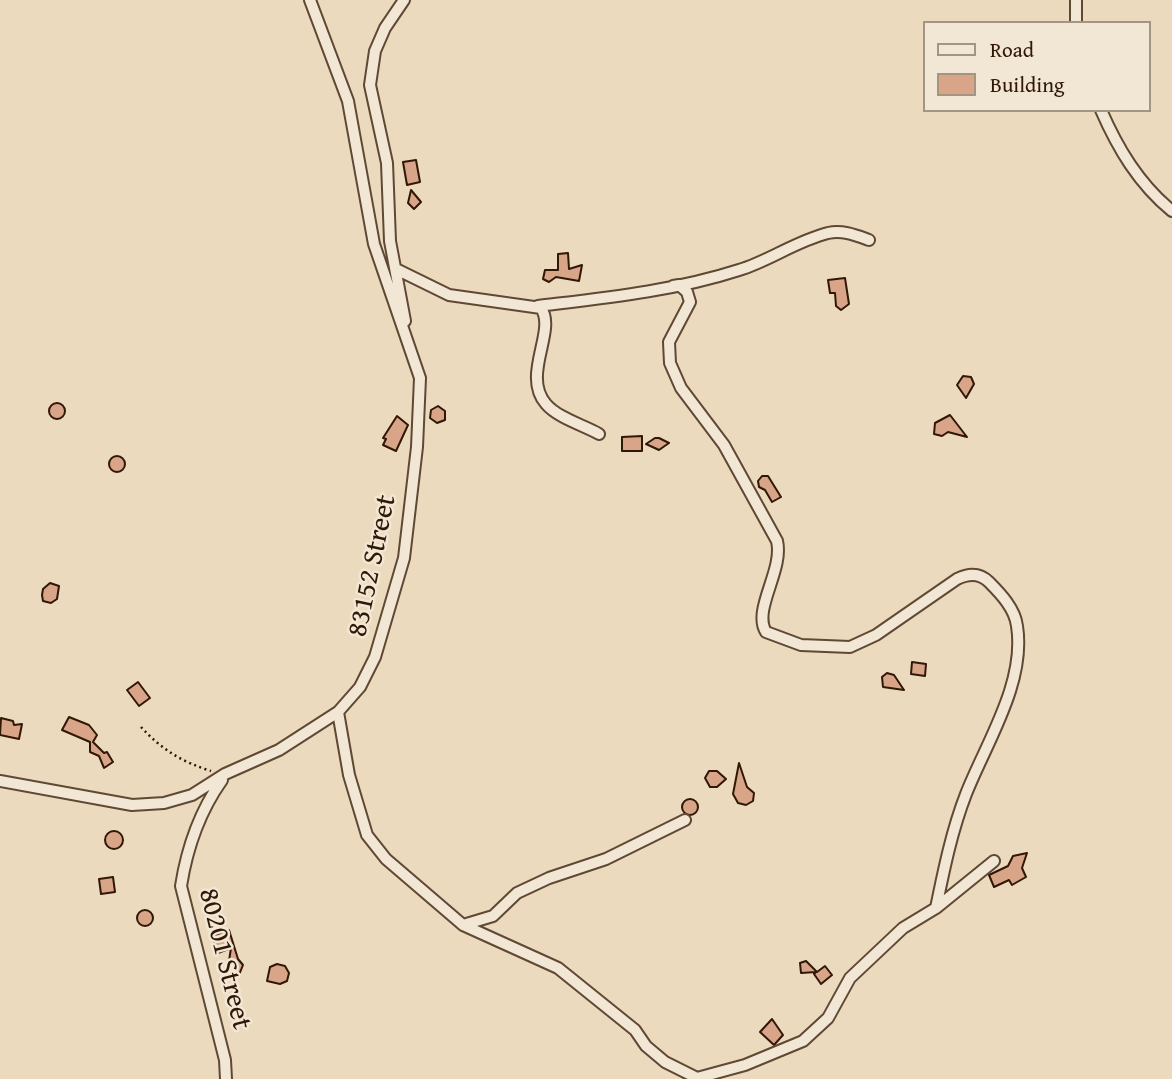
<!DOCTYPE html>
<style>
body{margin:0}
#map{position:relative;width:1172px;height:1079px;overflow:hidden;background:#ebdabd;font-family:"Gentium Book Plus",serif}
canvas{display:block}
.legend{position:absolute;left:923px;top:21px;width:228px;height:91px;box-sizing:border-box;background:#f2e7d4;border:2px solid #a49482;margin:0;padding:9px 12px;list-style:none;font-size:21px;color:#301706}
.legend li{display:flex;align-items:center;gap:14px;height:35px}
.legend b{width:35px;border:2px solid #a49482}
</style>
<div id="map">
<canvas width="1172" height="1079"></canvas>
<ul class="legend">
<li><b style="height:9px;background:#f2e7d4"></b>Road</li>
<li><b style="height:19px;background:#d9a588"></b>Building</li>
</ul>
</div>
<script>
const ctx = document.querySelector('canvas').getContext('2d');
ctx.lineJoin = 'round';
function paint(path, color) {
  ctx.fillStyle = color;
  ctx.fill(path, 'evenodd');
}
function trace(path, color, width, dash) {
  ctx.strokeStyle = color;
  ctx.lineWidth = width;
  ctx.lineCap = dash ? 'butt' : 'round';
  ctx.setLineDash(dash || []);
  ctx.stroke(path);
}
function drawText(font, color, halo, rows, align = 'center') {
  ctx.font = font + ' "Gentium Book Plus",serif';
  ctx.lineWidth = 5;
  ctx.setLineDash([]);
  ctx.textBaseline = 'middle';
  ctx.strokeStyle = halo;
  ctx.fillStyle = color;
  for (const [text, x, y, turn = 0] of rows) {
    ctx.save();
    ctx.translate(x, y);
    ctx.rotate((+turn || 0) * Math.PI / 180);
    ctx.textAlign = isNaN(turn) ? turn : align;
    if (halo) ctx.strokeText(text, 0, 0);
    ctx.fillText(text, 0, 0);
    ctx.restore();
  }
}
const building = new Path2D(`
 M416,160L420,182L407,185L403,162Z
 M411,190L421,202L414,209L408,203Z
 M568,253L569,269L582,265L579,281L556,277L549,282L543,279L545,270H558V254Z
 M845,278L849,304L841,310L836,306L835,293H830L828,280Z
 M963,376L971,377L974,384L966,398L957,385Z
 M49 411a8 8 0 1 1 16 0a8 8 0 1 1-16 0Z
 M438,406L445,411V420L437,423L430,418L431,410Z
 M950,415L967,437L948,432L942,436L934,434L935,423Z
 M397,416L408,425L396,451L383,445L386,439L383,438Z
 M642,436V451H622V437Z
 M655,438H659L669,443L659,450L646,444Z
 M109 464a8 8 0 1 1 16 0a8 8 0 1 1-16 0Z
 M762,476H768L781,497L772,502L765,490L759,487L758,481Z
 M50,583L59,586L57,599L51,603L43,601L42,595L43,589Z
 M912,662L926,664L925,676L911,674Z
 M887,673L894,675L904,690L883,687L882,677Z
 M138,682L150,698L139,706L127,690Z
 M69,717L89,725L97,735L93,742L104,753L107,752L113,762L104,768L99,756L90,752V742L62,730Z
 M1,718L13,721L14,725L22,724L19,739L0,735Z
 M739,763L747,787L754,793L753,801L746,805L738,803L733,794Z
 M709,771H717L726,779L717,787H710L705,778Z
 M682 807a8 8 0 1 1 16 0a8 8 0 1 1-16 0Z
 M105 840a9 9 0 1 1 18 0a9 9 0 1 1-18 0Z
 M1027,853L1022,868L1026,877L1012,885L1009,880L994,887L989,875L1008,866L1013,856Z
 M113,877L115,892L101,894L99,879Z
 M137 918a8 8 0 1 1 16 0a8 8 0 1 1-16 0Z
 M229,930L238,959L243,965L239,975L227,974L231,948L218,953L212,936Z
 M806,961L817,972L825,966L832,975L821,984L814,974L816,972L801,973L800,963Z
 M277,964L285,966L289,973L287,981L280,984L267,981L270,967Z
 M772,1019L783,1035L774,1045L760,1032Z`);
paint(building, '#d9a588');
trace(building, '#301706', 2);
const street = new Path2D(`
 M404,0L385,28L375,51L370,85L387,163L390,241L405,321
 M1076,23V0
 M1101,110C1118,149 1139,184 1172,211
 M398,270L449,295L541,308C557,331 521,375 546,404C558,418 583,425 599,434
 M673,286L679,285L687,292L690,302L669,342L670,363L681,388L724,445L777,541C784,570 752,610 766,632L801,645L850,647L876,635L957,579C969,573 980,573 989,582C1001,594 1015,609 1017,626C1026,683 986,743 966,794C952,830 944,869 936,908
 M538,306C604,298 674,291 739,270C769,261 796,241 828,233C843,230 855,235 869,240
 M338,712L349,775L367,835L386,859L463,925L558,968L635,1030L646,1046L665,1062L697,1078L745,1065L803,1041L828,1018L850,978L903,928L936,908L994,861
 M222,780C200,811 187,848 181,886L225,1060L226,1079
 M0,781L132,805L164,803L192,795L225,774L279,750L338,712L360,687L375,657L404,558L417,447L420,378L374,244L348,101L310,0
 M463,925L493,916L517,893L549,878L606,859L685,820`);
trace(street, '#5f4834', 14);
trace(new Path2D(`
 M141,727C161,749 182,762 211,771`), '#301706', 2.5, [2, 3.5]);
trace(street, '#f2e7d4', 10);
drawText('28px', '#301706', '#f2e7d4', [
 ["83152 Street",373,566,-78],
 ["80201 Street",224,959,76]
]);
</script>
